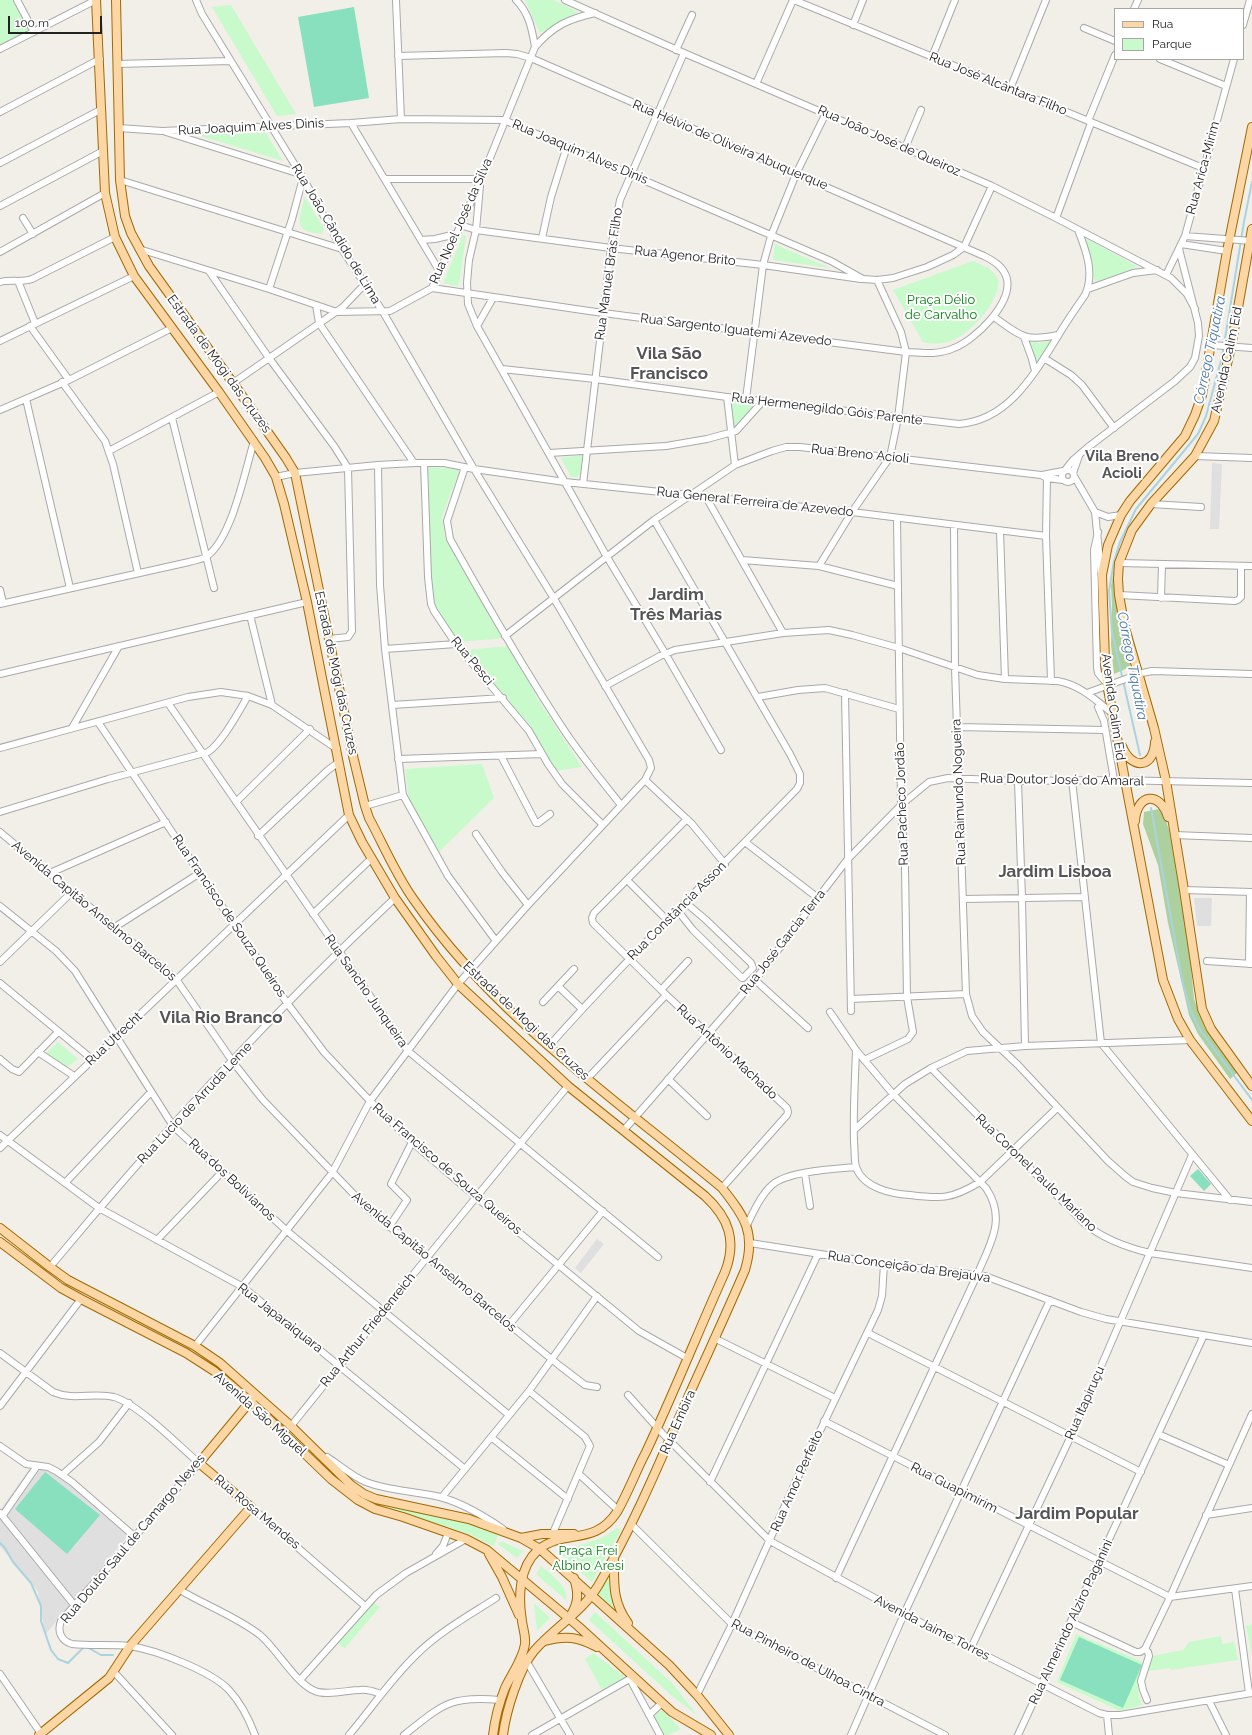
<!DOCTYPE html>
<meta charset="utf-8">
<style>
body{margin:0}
#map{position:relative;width:1252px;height:1735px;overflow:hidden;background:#f2efe9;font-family:Raleway,sans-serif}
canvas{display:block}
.legend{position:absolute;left:1114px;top:8px;width:130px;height:52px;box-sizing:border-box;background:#fff;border:1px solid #a7a7a7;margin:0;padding:5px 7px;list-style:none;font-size:12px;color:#222}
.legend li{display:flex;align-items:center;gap:8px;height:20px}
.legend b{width:20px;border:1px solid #a7a7a7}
.scale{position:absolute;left:8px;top:16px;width:94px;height:18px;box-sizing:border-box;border:2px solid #222;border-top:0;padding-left:5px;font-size:12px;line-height:14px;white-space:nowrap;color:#222;-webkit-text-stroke:3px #fff;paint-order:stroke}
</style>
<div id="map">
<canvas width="1252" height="1735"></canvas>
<ul class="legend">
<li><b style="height:5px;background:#fcd6a4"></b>Rua</li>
<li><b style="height:11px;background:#c8facc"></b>Parque</li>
</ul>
<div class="scale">100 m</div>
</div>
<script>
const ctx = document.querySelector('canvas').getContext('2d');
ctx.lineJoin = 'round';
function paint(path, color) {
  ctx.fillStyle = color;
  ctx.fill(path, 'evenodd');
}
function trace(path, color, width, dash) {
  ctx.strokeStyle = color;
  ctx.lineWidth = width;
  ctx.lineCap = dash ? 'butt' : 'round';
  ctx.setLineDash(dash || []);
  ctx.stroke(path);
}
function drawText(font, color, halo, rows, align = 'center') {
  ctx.font = font + ' Raleway,sans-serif';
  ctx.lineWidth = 4;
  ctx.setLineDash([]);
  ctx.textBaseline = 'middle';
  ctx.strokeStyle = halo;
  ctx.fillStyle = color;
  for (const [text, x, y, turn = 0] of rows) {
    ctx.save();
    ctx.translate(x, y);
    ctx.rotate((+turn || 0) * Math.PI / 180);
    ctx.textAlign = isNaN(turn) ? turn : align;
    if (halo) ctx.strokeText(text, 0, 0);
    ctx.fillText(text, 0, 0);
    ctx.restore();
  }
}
paint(new Path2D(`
 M1212,463L1222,464L1219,529H1210Z
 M1194,898H1212L1211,926H1197Z
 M597,1239L604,1244L581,1273L575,1268Z
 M28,1461L51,1464L131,1532L45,1635L38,1592L0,1546V1510L31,1467Z`), '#e0dfdf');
paint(new Path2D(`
 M1116,559L1118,604L1131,656L1130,667L1114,674L1111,645L1112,605L1111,586Z
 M1159,809L1165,818L1169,830L1186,915L1194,999L1202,1020L1214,1040L1238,1072L1230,1079L1198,1034L1189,1015L1168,923L1158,865L1143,824L1144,812Z`), '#add19e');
paint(new Path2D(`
 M0,0H14L30,30L0,45Z
 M525,0H554L578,12L540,33Z
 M231,5L296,114L277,116L212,7Z
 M266,133L283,161L201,136L202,134Z
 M305,197L324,229L322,234C292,232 299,219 305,197Z
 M463,235L466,236L459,284L457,286L444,283V281Z
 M1086,238L1138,267L1095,282Z
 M775,244L783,248L830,268L773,260Z
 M973,261L989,268L998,278C1002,301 968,337 947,342C940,344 930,344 923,342L893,290Z
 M1054,340L1036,367L1026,341L1040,343Z
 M728,398L760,402L741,425L732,430Z
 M581,455L582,457L580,475L577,477H571L561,458Z
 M428,467L460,469L442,517L445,538L506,638L457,642L434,603L430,557Z
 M510,646L539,701L582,767L554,771L528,723L465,650Z
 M482,764L494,798L439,852L409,800L405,769Z
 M58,1042L78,1059L65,1069L44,1055Z
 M382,1506L458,1520L498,1535L494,1546L491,1545L469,1534Z
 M617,1528L621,1530L592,1582L559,1552L602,1538Z
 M503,1542L523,1551L517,1558L499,1545L498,1543Z
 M616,1556L621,1610L634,1628L595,1593Z
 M541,1566C550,1574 570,1587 566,1600L536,1574Z
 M371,1601L380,1607L344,1649L336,1640Z
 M534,1603L550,1618L537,1631Z
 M595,1612L673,1684L698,1716L671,1695L589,1620Z
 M1252,1624V1656L1246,1626Z
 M1076,1634L1143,1662L1138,1693L1142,1705L1120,1711L1057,1682Z
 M1221,1636L1222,1644L1234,1642L1238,1660L1170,1670V1668L1148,1671L1152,1656L1183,1650L1189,1642Z
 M593,1653L625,1677L602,1690L585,1659Z
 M659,1711H663L681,1729L668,1735H663L654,1718L655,1714Z`), '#c8facc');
paint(new Path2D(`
 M354,7L369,98L314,107L298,17Z
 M1198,1169L1211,1184L1204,1191L1190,1176Z
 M45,1472L100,1515L67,1554L15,1509Z
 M1079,1637L1142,1665L1123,1708L1060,1680Z`), '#88e0be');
trace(new Path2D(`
 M1140,755L1112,632L1109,591L1114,561L1120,542L1136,509L1198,434L1206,416L1222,357L1244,222L1252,182
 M1151,808L1182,980L1191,1012L1200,1030L1252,1100
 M0,1543L5,1548L13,1562L31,1583L41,1606V1621L51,1650L58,1659L68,1663L85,1646L101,1655H113`), '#aad3df', 2);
const minor = new Path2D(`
 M17,0L34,32
 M396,0L401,119
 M516,0C529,13 532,29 535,47
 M565,0L684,53L905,148L992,186L1056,218L1171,278L1187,294L1195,309
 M794,0L1203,168
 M1134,9L1138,0
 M853,25L863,0
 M1243,25L1250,0
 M1084,28L1115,41
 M0,49L96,0
 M676,50L692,15
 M398,56L506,53L517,54L531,58L984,256C994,261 1004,267 1007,279C1012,304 975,340 954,348C939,355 923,353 906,352L603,313L432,288
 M932,57L955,0
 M1160,59L1226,86
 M117,64L230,61
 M756,84L793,0
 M1010,89L1046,0
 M0,112L100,59
 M1088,121L1115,55
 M351,123L440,272
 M119,128L162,131L351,123L401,119L504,120L831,261L863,279L877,280L893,278L927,267L953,255L964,247
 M166,132L300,174
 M905,148L921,110
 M0,163L102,109
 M386,179H481
 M120,180L342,249
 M480,186L476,230L469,260L467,283L468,304L477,326L607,557L665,653L721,750
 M0,206L103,151
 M23,218L33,234
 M1056,218L1091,123
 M460,225L476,230L611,248L763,265L861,279
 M1185,236L1252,241
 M542,238L551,197L567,146
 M421,240L435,239L456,234
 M1181,244L1227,251
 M964,247L992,186
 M139,249L269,289L337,312L390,311L432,288L481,180L535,47C553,26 568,19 595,13
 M0,252L105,193
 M209,271L269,358L334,446L348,468L352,631L348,637L329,639
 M1166,275L1185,236L1234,59
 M18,281L35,323
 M0,282C11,279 21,283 32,279L115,237
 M269,289L292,219L303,178
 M1088,289L1133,273L1157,270
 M316,305L319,323L414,463
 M994,317C1021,336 1024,342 1058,335
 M30,326L69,380
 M477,326L493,298
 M1024,337L1032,359L1035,371
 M0,341L134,276
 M1211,345L1252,348
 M1044,358L1071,375L1082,385L1114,428
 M502,369L595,379L727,397L959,424C1009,420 1034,374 1058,336C1066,322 1076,308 1085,295C1095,274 1086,250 1078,230
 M62,382L105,441L113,464L138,573
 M233,383L343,307L365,284
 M727,397L735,465
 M26,399L70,588
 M746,399L763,265L771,236L796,174L826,113
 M0,410L69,380L172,328
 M172,418L214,588
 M109,451L219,392
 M549,453L666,446L707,439L736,431L763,401
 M1195,456L1252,458
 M424,463L428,577L431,604L434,611L456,644L529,731L548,764L562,784L603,825
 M378,465L380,585L385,649L403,795L448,876L496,941
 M465,467L447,521L450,539C487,605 524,670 566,733C583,758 602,781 621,805
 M1062 476a6 6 0 1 1 12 0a6 6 0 1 1-12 0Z
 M1065,470L1073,460L1087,448L1175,381L1190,367L1195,358L1199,336L1198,323L1179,249
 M1073,473L1079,456
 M1042,475L1063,471
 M1047,476L1046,536L1051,681
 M1074,476L1095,512L1101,572
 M276,477L295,473L378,465L414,463H444L474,469L565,482L852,512L1046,536
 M583,484L611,248L620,200L684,53
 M706,497L783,633
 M1151,504L1201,507
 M1095,512L1108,517L1121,515
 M954,525L955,668L966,994L972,1016L983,1032L1018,1065L1108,1161L1125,1176L1133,1182L1152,1188L1176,1193L1252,1202
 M1000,531L1005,679
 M1098,532L1094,550L1097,667L1098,673L1107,684
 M742,560L819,566L898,586
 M1119,563L1252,566
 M819,566L852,512L890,457L898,418L906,352L901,332L877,280
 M0,590L3,603
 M1119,595L1235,601L1238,600L1241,597V566
 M1161,598L1162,564
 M0,604L189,562C195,560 202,560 207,556C232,538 245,471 254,441
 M250,615L272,705
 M505,636L654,520L735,465L772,451L786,447H800L1041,475L1047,478L1063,480
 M385,649L456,644
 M0,674L307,602
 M605,686L660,656L675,650L783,633L829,630L852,635L899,648L978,675L1005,679L1058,681C1080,685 1096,700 1113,714
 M845,693L851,1011
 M1087,693L1142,673L1152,671L1252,674
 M758,697L798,690L825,688L899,709
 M168,703L408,1051L658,1257
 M392,705L503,698
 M1098,707L1104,721L1114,780
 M98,722L287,1003L324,1052L370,1101L412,1142L477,1198L639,1331L687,1358
 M957,727L1105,730
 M72,728L119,646
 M0,748L188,697L221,692L248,696L272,705L337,749
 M501,756L536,823H538L550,814
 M398,759L542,754
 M645,780L692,824L725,864
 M1072,780L1101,1043L1230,1200
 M1018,781L1022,898L1025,1046
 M236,802L310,729
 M365,806L403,795
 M0,812L108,779L208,752C222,743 239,711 248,696
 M687,819L594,913L592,918L593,923L661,990L787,1108L788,1112L787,1115L722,1188
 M0,832L176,979L233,1062L263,1100L368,1209L560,1366L585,1385L597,1387
 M476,834L502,872L528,905
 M1174,835L1252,838
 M258,836L328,770L339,762
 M745,842L818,898
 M50,873L166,822
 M627,880L668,921
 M1184,890L1252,892
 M963,899L1084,897
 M0,906L56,951L75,971L173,1126L287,1231L509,1415
 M678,911L693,930L742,978H743L753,968L751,963L705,919L686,903
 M313,914L372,858
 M115,927L200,873
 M1207,961L1252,964
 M0,962L72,892
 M1249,964L1250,892
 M755,980L808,1028
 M0,983L92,1059
 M558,986L582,1009
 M661,990L688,961
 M851,999L966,994
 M543,1002L574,969
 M830,1012L856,1050L893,1094L986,1188C1007,1219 990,1244 977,1275L836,1578
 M549,1046C628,957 714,874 797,789L800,783V774L790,754L654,520
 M856,1050C855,1081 853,1112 854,1142C855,1150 854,1159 856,1167C863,1188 892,1194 910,1195C942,1199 952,1199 980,1182L1057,1108
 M38,1052L74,1076
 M0,1059L12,1069L19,1072L58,1032
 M864,1060L908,1039L913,1032L907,997L905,868L901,805L897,518
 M931,1068L1084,1223C1103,1239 1125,1247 1150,1253L1252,1268
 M587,1079L666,995
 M668,1079L707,1116
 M624,1130L755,980L847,860L901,805L929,782L948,778L1018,781L1114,780L1252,783
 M854,1130L905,1084L931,1068L967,1051L1025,1046L1190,1040
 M0,1135L99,1208L243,1287L465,1469
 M0,1148L349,815
 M805,1174L810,1206
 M65,1183L151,1092
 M389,1227L407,1200L391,1184L412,1142
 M746,1227C753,1213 760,1196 772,1185C788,1171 835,1169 856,1167
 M157,1240L222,1172
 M750,1243L884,1264L985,1276L1081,1312L1106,1319L1252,1343
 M50,1267C157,1138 272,1013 395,898
 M509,1325L603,1211
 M868,1333L1141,1472
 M714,1338L835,1398
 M195,1346L332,1173L370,1101L458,984L528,905L645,780L651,768L649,760L553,597L474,469L383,312L342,249L303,178L202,14L196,0
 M0,1353L53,1392C74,1401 93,1392 114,1397C138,1404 178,1445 199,1463L61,1621C57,1631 61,1641 72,1644C91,1646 111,1644 130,1646C156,1650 211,1671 229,1690C241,1703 249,1719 255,1735
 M529,1391L585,1437L590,1446L553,1533
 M628,1395L662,1433L770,1541L904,1614L1099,1713L1107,1715H1120L1252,1693
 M0,1406L81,1299
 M824,1421L1170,1597
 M291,1426C383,1312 474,1198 568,1086
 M1158,1434L1229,1465
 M491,1437L568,1499
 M0,1446L26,1464L48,1467L56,1471L72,1482L134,1536
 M327,1457C340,1465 351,1476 366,1482C389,1491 416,1491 440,1497C463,1503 484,1516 503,1529
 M579,1474L618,1510
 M62,1475L99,1442L129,1403
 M710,1482L818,1254
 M442,1497L529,1391L597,1296
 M251,1507L365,1606
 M0,1513L75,1606
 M3,1515L37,1466
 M1206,1515L1252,1508
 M631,1524L732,1624L945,1735
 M436,1554L443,1546L448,1533
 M1235,1589L1249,1693
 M180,1590C205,1605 237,1617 260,1635C277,1649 296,1684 315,1691C326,1696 348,1690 360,1690C368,1689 375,1692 381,1694
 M1170,1597L1252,1586
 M1071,1622L1136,1652H1140L1145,1649L1170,1597L1252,1414
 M971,1648L1071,1436L1192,1155
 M1145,1649L1148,1652L1149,1656L1141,1681L1143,1690L1147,1700
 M527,1662L570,1735
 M114,1672L172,1735
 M0,1674L42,1735
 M630,1679L660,1735
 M300,1680L376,1595L406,1573L466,1539
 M697,1695L732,1624L796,1481L878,1310L882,1296L884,1264
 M1209,1701L1226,1735
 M649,1715L662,1703
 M1107,1715L1109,1735
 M349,1735C371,1709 391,1679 416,1655C439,1632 468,1616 496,1598
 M404,1735C442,1705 450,1695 500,1700
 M532,1735L633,1677
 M851,1735L904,1614L1050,1300
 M1018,1735L1204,1335`);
const major = new Path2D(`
 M96,0L105,193L115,237L134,276L219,392L265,458L276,477L284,504L307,602L349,815L362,842L395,898L436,956L458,984L568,1086L705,1196C729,1218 737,1241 725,1272C698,1332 674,1393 646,1452C636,1471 628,1493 617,1512C594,1547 565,1528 538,1550C519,1567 518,1597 522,1621C523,1629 526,1636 525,1644C523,1659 511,1675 505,1688C499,1703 495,1719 493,1735
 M116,0L120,180L125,216L131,233L149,266L238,390L286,458L295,473L353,756L365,806L369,818C384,846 396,875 414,900C495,1017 614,1098 722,1188C745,1217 756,1233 745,1270C727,1312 708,1353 689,1395C661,1459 634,1525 598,1586C582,1612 554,1628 534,1651C519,1669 506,1711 503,1735
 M1252,127L1227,251L1202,395L1195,415L1185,436L1130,501L1121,515L1108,545L1102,575L1105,661L1107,684L1125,780L1163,980L1178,1019L1190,1040L1252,1121
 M1252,229L1231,347L1214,421L1195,456L1151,504L1132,530L1119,563L1118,579L1119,595L1125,628L1154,728L1166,781L1184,890L1202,1009L1211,1029L1252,1086
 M1122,746C1131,770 1154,769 1155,742
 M1135,821C1137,793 1160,791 1168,817
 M0,1228L50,1267L68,1280L195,1346L220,1363L291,1426L351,1485L364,1494L376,1499L469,1519L521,1538L540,1549L669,1665L697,1695L729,1735
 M0,1242L61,1288L81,1299L186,1353L214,1371L250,1401L331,1479L358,1500L375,1509L403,1517L466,1539L487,1550L578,1626L672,1712L711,1735
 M521,1538L542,1534H574
 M489,1554L502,1577L519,1615
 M614,1556C614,1583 612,1601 628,1623
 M572,1613C579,1601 578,1591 574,1578
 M545,1641C566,1635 578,1637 597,1647
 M39,1735L109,1678L130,1646L251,1507L199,1463L253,1398`);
trace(minor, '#a9a9a9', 8);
trace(major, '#a06b00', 10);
trace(minor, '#fff', 6);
trace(major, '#fcd6a4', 8);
drawText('13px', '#222', '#fff', [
 ["Rua José Alcântara Filho",998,84,22],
 ["Rua Joaquim Alves Dinis",251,127,-3],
 ["Rua João José de Queiroz",889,141,24],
 ["Rua Hélvio de Oliveira Abuquerque",730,145,23],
 ["Rua Joaquim Alves Dinis",580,152,23],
 ["Rua Arica-Mirim",1203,168,-75],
 ["Rua Noel José da Silva",461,221,-66],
 ["Rua João Cândido de Lima",336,234,59],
 ["Rua Agenor Brito",685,256,6],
 ["Rua Manuel Brás Filho",609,274,-82],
 ["Rua Sargento Iguatemi Azevedo",736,330,7],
 ["Avenida Calim Eid",1227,360,-78],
 ["Estrada de Mogi das Cruzes",219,364,54],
 ["Rua Hermenegildo Góis Parente",827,409,7],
 ["Rua Breno Acioli",860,454,6],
 ["Rua General Ferreira de Azevedo",755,502,6],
 ["Rua Pesci",472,661,50],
 ["Estrada de Mogi das Cruzes",336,673,78],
 ["Avenida Calim Eid",1113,707,82],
 ["Rua Doutor José do Amaral",1062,780,1],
 ["Rua Raimundo Nogueira",959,792,-92],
 ["Rua Pacheco Jordão",902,804,-92],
 ["Avenida Capitão Anselmo Barcelos",94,911,40],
 ["Rua Constância Asson",677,911,-45],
 ["Rua Francisco de Souza Queiros",229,916,56],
 ["Rua José Garcia Terra",783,942,-52],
 ["Rua Sancho Junqueira",366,991,55],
 ["Estrada de Mogi das Cruzes",526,1021,43],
 ["Rua Utrecht",114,1039,-43],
 ["Rua Antônio Machado",727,1052,43],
 ["Rua Lucio de Arruda Leme",195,1103,-47],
 ["Rua Francisco de Souza Queiros",447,1169,41],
 ["Rua Coronel Paulo Mariano",1036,1173,44],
 ["Rua dos Bolivianos",232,1180,43],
 ["Avenida Capitão Anselmo Barcelos",434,1262,40],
 ["Rua Conceição da Brejaúva",909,1267,8],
 ["Rua Japaraiquara",280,1318,38],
 ["Rua Arthur Friedenreich",368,1330,-51],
 ["Rua Itapiruçu",1085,1403,-66],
 ["Avenida São Miguel",260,1414,42],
 ["Rua Embira",678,1422,-66],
 ["Rua Amor Perfeito",797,1481,-66],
 ["Rua Guapimirim",954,1488,27],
 ["Rua Rosa Mendes",257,1512,40],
 ["Rua Doutor Saul de Camargo Neves",133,1539,-50],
 ["Rua Almerindo Alziro Paganini",1071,1622,-65],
 ["Avenida Jaime Torres",932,1628,27],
 ["Rua Pinheiro de Ulhoa Cintra",808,1663,28]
]);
drawText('13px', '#0c8416', '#fff', [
 ["Praça Délio",941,300],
 ["de Carvalho",941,315],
 ["Praça Frei",588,1551],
 ["Albino Aresi",588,1566]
]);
drawText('italic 14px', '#4a7aab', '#fff', [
 ["Córrego Tiquatira",1210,350,-78],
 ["Córrego Tiquatira",1132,666,79]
]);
drawText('bold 15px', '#555', '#fff', [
 ["Vila Breno",1122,456],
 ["Acioli",1122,473]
]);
drawText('bold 17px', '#555', '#fff', [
 ["Vila São",669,354],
 ["Francisco",669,374],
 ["Jardim",676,595],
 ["Três Marias",676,615],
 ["Jardim Lisboa",1055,872],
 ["Vila Rio Branco",221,1018],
 ["Jardim Popular",1077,1514]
]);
</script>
